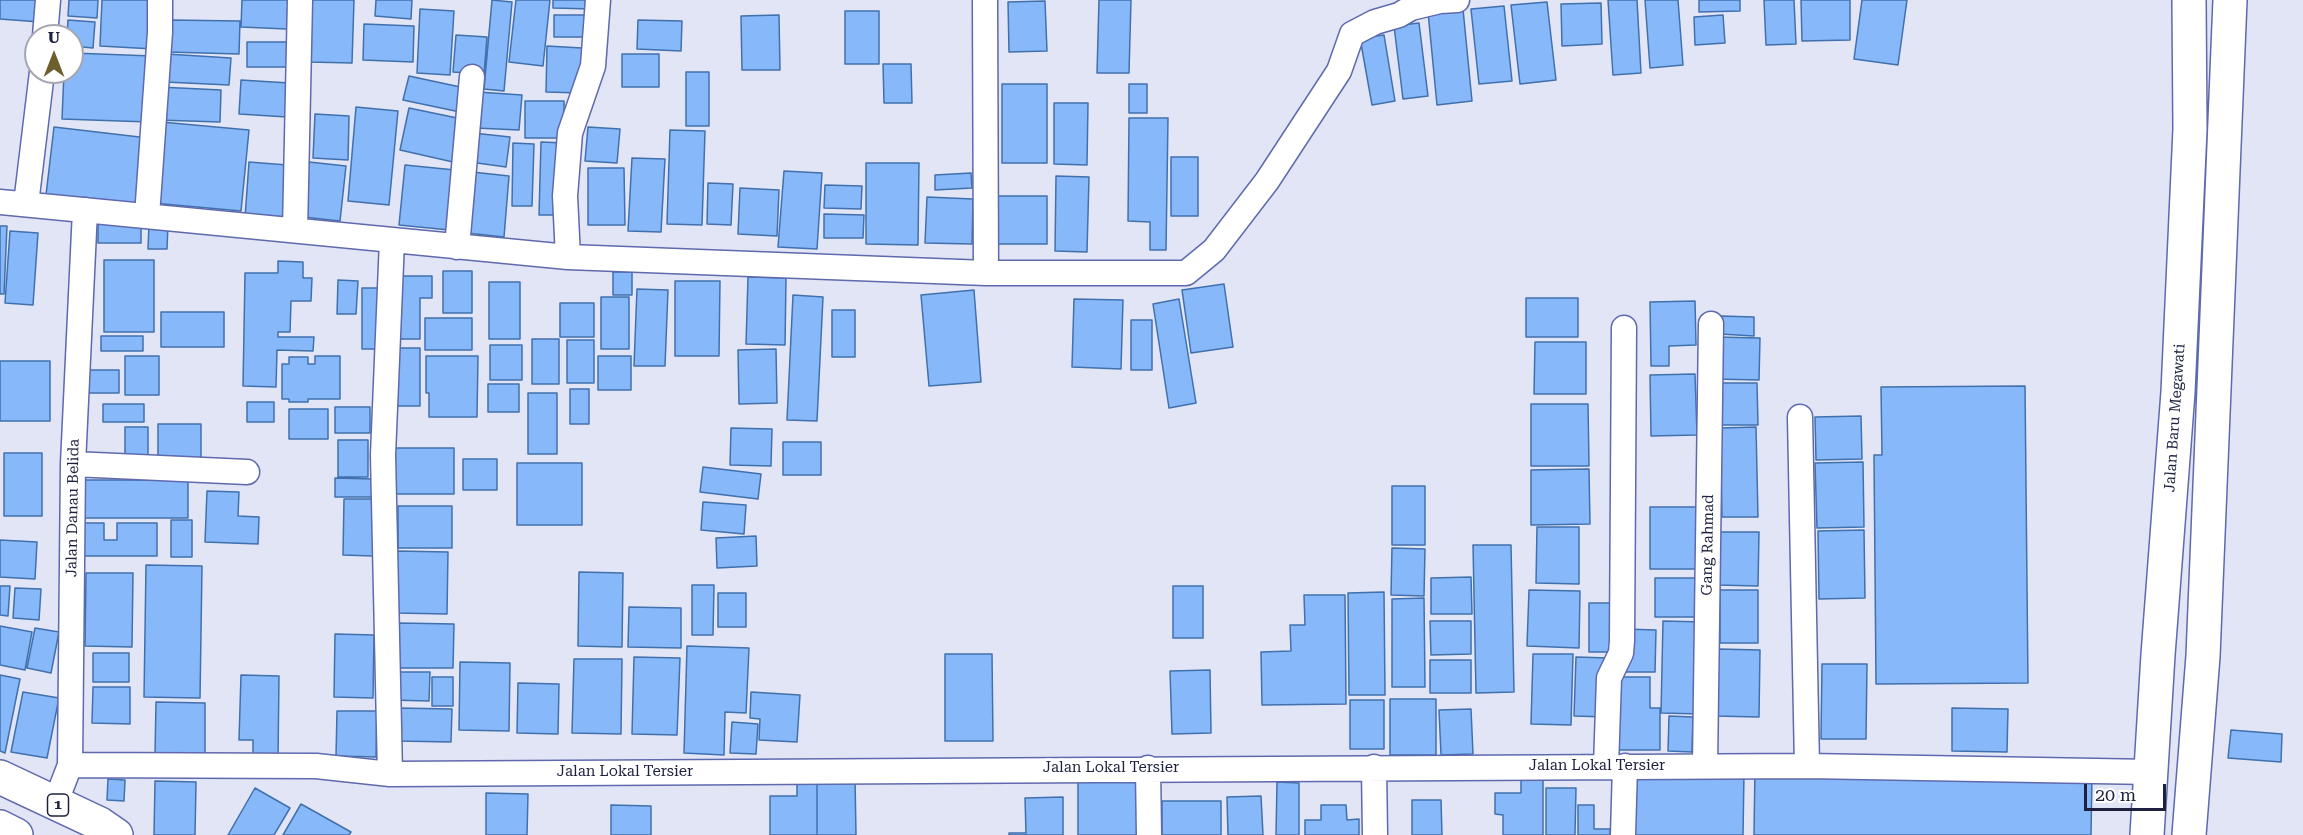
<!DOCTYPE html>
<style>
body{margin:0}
#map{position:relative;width:2303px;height:835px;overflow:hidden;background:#e1e5f5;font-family:"Roboto Serif",serif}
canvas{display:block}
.north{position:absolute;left:24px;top:24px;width:60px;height:60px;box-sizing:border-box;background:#fff;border:2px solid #a5a6b2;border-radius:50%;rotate:0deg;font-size:16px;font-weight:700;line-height:24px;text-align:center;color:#1d213e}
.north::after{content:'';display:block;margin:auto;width:21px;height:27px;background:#6d602d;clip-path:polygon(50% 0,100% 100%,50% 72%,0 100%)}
.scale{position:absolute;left:2084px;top:784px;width:82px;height:27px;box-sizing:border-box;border:3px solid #1d213e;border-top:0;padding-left:8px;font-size:18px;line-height:21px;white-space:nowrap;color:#1d213e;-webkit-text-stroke:4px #fff;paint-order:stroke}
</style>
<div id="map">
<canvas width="2303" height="835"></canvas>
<div class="north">U</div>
<div class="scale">20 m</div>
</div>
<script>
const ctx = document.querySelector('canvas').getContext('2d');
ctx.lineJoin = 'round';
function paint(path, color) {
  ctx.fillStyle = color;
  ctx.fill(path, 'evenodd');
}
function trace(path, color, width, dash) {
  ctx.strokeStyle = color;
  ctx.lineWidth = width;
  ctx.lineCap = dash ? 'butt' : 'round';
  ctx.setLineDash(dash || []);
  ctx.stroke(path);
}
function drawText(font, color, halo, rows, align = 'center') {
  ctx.font = font + ' "Roboto Serif",serif';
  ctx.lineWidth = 5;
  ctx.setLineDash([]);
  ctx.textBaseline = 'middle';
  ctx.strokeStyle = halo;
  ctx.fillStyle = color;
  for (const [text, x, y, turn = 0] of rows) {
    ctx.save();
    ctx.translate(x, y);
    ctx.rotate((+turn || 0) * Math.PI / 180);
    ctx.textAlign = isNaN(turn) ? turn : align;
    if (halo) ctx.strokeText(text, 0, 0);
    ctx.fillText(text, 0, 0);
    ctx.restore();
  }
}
const building = new Path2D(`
 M0,0H41L40,22L0,19Z
 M69,0H98L97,18L68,16Z
 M102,0H155L154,49L100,46Z
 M242,0H288L287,29L241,27Z
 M311,0H354L352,63L309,62Z
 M376,0H412L411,19L375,16Z
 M492,0L512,2L504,91L484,89Z
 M516,0H550L543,66L509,62Z
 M553,0H592V9L553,8Z
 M1099,0H1131L1129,73H1097Z
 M1608,0H1637L1641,73L1613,75Z
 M1645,0H1678L1683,65L1650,68Z
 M1699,0H1740V11L1699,12Z
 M1764,0H1794L1796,44L1766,45Z
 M1801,0H1850V40L1802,41Z
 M1862,0H1907L1898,65L1854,59Z
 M1045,1L1047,51L1009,52L1008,2Z
 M1547,2L1556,80L1520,84L1511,5Z
 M1601,3L1602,44L1562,46L1561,4Z
 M1504,6L1512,81L1479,84L1471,9Z
 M420,9L454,11L450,75L417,73Z
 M1463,9L1472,101L1437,105L1428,12Z
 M845,11H879V64H845Z
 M554,15H592V37H554Z
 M779,15L780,70H742L741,16Z
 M1723,15L1725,43L1695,45L1694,17Z
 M68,20L95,22L93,48L72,46V36H67Z
 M169,20L240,21L239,54L168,52Z
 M638,20L682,21L681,51L637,49Z
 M1419,23L1428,96L1403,99L1394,26Z
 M364,24L414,26L413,62L363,60Z
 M456,35L487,37L484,74L453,72Z
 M1384,35L1395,101L1372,105L1360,38Z
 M247,42H289V67H247Z
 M547,46L582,48L581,93L546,92Z
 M72,53L152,56L149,122L62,119L64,72H72Z
 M167,54L231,58L229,85L165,82Z
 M622,54H659V87H622Z
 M883,64H911L912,103H884Z
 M686,72H709V126H686Z
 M409,76L465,88L460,112L403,100Z
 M241,80L289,83L287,117L239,114Z
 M1002,84H1047V163H1002Z
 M1129,84H1147V113H1129Z
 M159,87L221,90L220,122L158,120Z
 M478,92L522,95L519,130L476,128Z
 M525,101H564V138H525Z
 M1054,103H1088L1087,165L1054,164Z
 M356,107L398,111L389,205L348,201Z
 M409,108L462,119L453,162L400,150Z
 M315,114L349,116L348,160L313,158Z
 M1129,118H1168L1166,250H1150V222L1128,221Z
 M161,122L249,130L241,211L153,203Z
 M54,127L148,138L140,206L46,195Z
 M588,127L620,129L617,163L585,161Z
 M670,130L705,131L702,225L667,224Z
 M473,133L510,137L506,167L470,162Z
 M541,142L565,143L563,215H539Z
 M513,143L534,144L532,206H512Z
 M1171,157H1198V216H1171Z
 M632,158L665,159L661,232L628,231Z
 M249,162L287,165L283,221L245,218Z
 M309,162L346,166L340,221L303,217Z
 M866,163H919L918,245L866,244Z
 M405,165L455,170L449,230L399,225Z
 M588,168H624L625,225H588Z
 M784,171L822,173L817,249L778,247Z
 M472,172L509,176L504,237L467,233Z
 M971,173L972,188L935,190V175Z
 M1056,176L1089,177L1087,252L1055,251Z
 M708,183L733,184L731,225L707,224Z
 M825,185L862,186L861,209L824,208Z
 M740,188L779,190L777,236L738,234Z
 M998,196H1047V244H998Z
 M927,197L973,199L972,244L925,243Z
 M824,214L864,215L863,238H824Z
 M98,224H141V243H98Z
 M149,224H168L167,249H148Z
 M0,226H7L4,294H0Z
 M10,231L38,233L33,305L5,303Z
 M104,260H154V332H104Z
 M278,261L303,262V278H312L311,301H291L290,332H278V337H314L313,351L277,350L276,387L243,386L245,273H278Z
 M443,271H472V313H443Z
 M613,272H632V295H613Z
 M393,276H432V298H420V339H397Z
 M748,277L786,278L785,345L746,344Z
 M338,280L358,281L356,314H337Z
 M675,281H720L719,356H675Z
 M489,282H520V339H489Z
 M1224,284L1233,347L1191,353L1182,290Z
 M362,288H384V349H362Z
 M637,289L668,290L665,366H634Z
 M974,290L981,382L929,386L921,295Z
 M793,295L823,297L817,421L787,420Z
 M601,297H629V349H601Z
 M1526,298H1578V337H1526Z
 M1074,299L1123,300L1121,369L1072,367Z
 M1179,299L1196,403L1169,408L1153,304Z
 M1695,301L1696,345L1669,346V366H1651L1650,302Z
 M560,303H594V337H560Z
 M832,310H855V357H832Z
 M161,312H224V347H161Z
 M1720,316L1754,317V336L1720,334Z
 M425,318H472V350H425Z
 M1131,320H1152V370H1131Z
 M101,336H143V351H101Z
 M1716,337L1760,338L1759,380L1715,379Z
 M532,339H559V384H532Z
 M567,340H594V383H567Z
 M1535,342H1586V394H1534Z
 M490,345H522V380H490Z
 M397,348H420V406H393Z
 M776,349L777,403L739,404L738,350Z
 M125,356H159V395H125Z
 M315,356H340V399H308V402H289V399H282V364H289V357H308V364H315Z
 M426,356H478L477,417H429V393H426Z
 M598,356H631V390H598Z
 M0,361H50V421H0Z
 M87,370H119V393H87Z
 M1695,374L1697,435L1651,436L1650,375Z
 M1720,383H1757L1758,425H1720Z
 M488,384H519V412H488Z
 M2025,386L2028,683L1876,684L1874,455H1882L1881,387Z
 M570,389H589V424H570Z
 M528,393H557V454H528Z
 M247,402H274V422H247Z
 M103,404H144V422H103Z
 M1531,404H1588L1589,466H1531Z
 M335,407H370V433H335Z
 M289,409H328V439H289Z
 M1861,416L1862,459L1816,460L1815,417Z
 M158,424H201V463H158Z
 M125,427H148V465H125Z
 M1756,427L1758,517H1722L1720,428Z
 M731,428L772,429L771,466L730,465Z
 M338,440H368V477H338Z
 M783,442H821V475H783Z
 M388,448H454V494H388Z
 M4,453H42V516H4Z
 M463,459H497V490H463Z
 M1863,462L1864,527L1817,528L1815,463Z
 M517,463H582V525H517Z
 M703,467L761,474L758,499L700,492Z
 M1589,469L1590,524L1531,525V470Z
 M335,478L373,479V497H335Z
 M78,480H188V518H78Z
 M1392,486H1425V545H1392Z
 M207,491L239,492L238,516L259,517L258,544L205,542Z
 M344,499H374L373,556L343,555Z
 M703,502L746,505L744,534L701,530Z
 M398,506H452V548H398Z
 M1650,507H1700V569H1650Z
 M171,520H192V557H171Z
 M79,523H104V540H117V523H157V556H79Z
 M1537,527H1579V584L1536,583Z
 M1864,530L1865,598L1819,599L1818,531Z
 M1718,532H1759L1758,586L1717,585Z
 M756,536L757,566L717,568L716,538Z
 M0,540L37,542L35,579L0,577Z
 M1473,545H1511L1514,692L1476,693Z
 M1392,548L1425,549L1424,596L1391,595Z
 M397,551L448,552L447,614L396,613Z
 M146,565L202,566L200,698L144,697Z
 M579,572L623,573L622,647L578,646Z
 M86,573H133L132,647L85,646Z
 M1471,577L1472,614H1431V578Z
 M1655,578H1703L1702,617H1655Z
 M692,585H714L713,635H692Z
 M0,586H10L8,616L0,615Z
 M1173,586H1203V638H1173Z
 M15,588L41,589L39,620L13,618Z
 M1529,590L1580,591L1579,648L1527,646Z
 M1720,590H1758V643H1720Z
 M1384,592L1385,695H1349L1348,593Z
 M718,593H746V627H718Z
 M1304,595H1345L1346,704L1262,705L1261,652L1291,651L1290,625H1305Z
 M1424,598L1425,687H1392V599Z
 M1589,603H1618V652H1589Z
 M629,607L681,608V648L628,647Z
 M1430,621H1471V654L1431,655Z
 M1663,621L1704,622L1702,714L1661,713Z
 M399,623L454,624L453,668H398Z
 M0,626L32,632L25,670L0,665Z
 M35,628L59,632L51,673L27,668Z
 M1625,629L1656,630L1655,672H1624Z
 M335,634L374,635L373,698L334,697Z
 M687,646L749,648L746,713L725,712L724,755L684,753Z
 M1718,649L1760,650L1759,717L1716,716Z
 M93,653H129V682H93Z
 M945,654H992L993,741H945Z
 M1533,654H1573L1571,725L1531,724Z
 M634,657L680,658L677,735L632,734Z
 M1576,657L1609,658L1607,717L1574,716Z
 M574,659H622L621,734L572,733Z
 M1430,660H1471V693H1430Z
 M460,662L510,663L509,731L459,730Z
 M1822,664H1867L1866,739H1821Z
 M1210,670L1211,733L1172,734L1170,671Z
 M392,672H430L429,701L392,700Z
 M0,675L20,679L5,753L0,751Z
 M241,675L279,676L278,760H253V740H239Z
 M432,677H453V706H432Z
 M1610,677H1650V708H1660V750H1611Z
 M518,683L559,684L558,734L517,733Z
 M93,687H130V724L92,723Z
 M23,692L59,698L47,758L11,752Z
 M751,692L800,695L797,742L759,740L760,719L750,718Z
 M1390,699H1436V755H1390Z
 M1350,700H1384V749H1350Z
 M156,702L205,703V754H155Z
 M397,708L452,709L451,742L397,741Z
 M1952,708L2008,709L2007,752L1952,751Z
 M1471,709L1473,754L1441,755L1439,710Z
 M337,711H377L376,757L336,756Z
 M1669,716L1693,717L1692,752L1668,751Z
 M732,722L758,724L756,754L730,753Z
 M2231,730L2282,734L2281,762L2228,758Z
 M1755,768L2092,773L2091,835H1754Z
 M1631,772L1744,773L1743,835H1630Z
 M1521,776L1543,777V835H1503V815L1495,814V793H1521Z
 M855,777L856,835H817V778Z
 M797,778H817V835H770V796H797Z
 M1078,778H1138V835H1078Z
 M108,779L125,780L124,801L107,800Z
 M155,781L196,782L195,835H154Z
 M1277,782L1299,783V835H1276Z
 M255,788L290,808L274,835H228Z
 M1546,788H1576L1575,835H1546Z
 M486,793L528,794L527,835H486Z
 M1261,796L1263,835H1228L1227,797Z
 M1063,797V835H1009V833H1026L1025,798Z
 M1412,800H1441L1442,835H1412Z
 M1162,801H1221V835H1162Z
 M301,804L351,832L349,835H283Z
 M611,805L651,806V835H611Z
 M1321,805H1346L1347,820L1359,819V835H1305V820H1321Z
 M1578,805H1594V829H1610V835H1578Z`);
paint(building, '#87b9fa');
trace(building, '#4170ac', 1.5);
const minor = new Path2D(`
 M985,0L986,273
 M45,36L48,0
 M0,202L568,257L986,273H1186L1214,250L1267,181L1339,71L1352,34L1375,22L1399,15L1411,8L1440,1L1457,0
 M26,204L42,72
 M147,216L160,32V0
 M295,230L300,0
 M457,247L472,77
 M568,257L565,196L570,133L593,66L598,0
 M1800,417L1807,766
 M73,464L247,472
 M70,765L316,766L390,774L1807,766L2152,772
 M1705,766L1711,324
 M1374,767L1375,835
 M1606,767L1609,678L1621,653L1622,641L1624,328
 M1148,768L1149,835
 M390,774L383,455L392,240
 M55,804L70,765L73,464L85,210
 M1623,835L1625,766`);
const primary = new Path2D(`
 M0,777L100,824L116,835
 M0,827L16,835`);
const trunk = new Path2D(`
 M2147,835L2158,655L2178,392L2190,129L2189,0
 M2189,835L2203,656L2230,0`);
trace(minor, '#5e69ae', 27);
trace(primary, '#5e69ae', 36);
trace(trunk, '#5e69ae', 36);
trace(minor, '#fff', 24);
trace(primary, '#fff', 33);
trace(trunk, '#fff', 33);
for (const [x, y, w] of [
 [58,805,21]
]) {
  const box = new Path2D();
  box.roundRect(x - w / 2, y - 11, w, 22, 4.5);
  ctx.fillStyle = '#fff';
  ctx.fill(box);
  trace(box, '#1d213e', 1.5);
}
drawText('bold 14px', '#1d213e', null, [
 ["1",58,805]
]);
drawText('15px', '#1d213e', '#fff', [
 ["Jalan Baru Megawati",2175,418,-86],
 ["Jalan Danau Belida",73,508,-89],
 ["Gang Rahmad",1708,545,-89],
 ["Jalan Lokal Tersier",1597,766],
 ["Jalan Lokal Tersier",1111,768],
 ["Jalan Lokal Tersier",625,772]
]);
</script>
